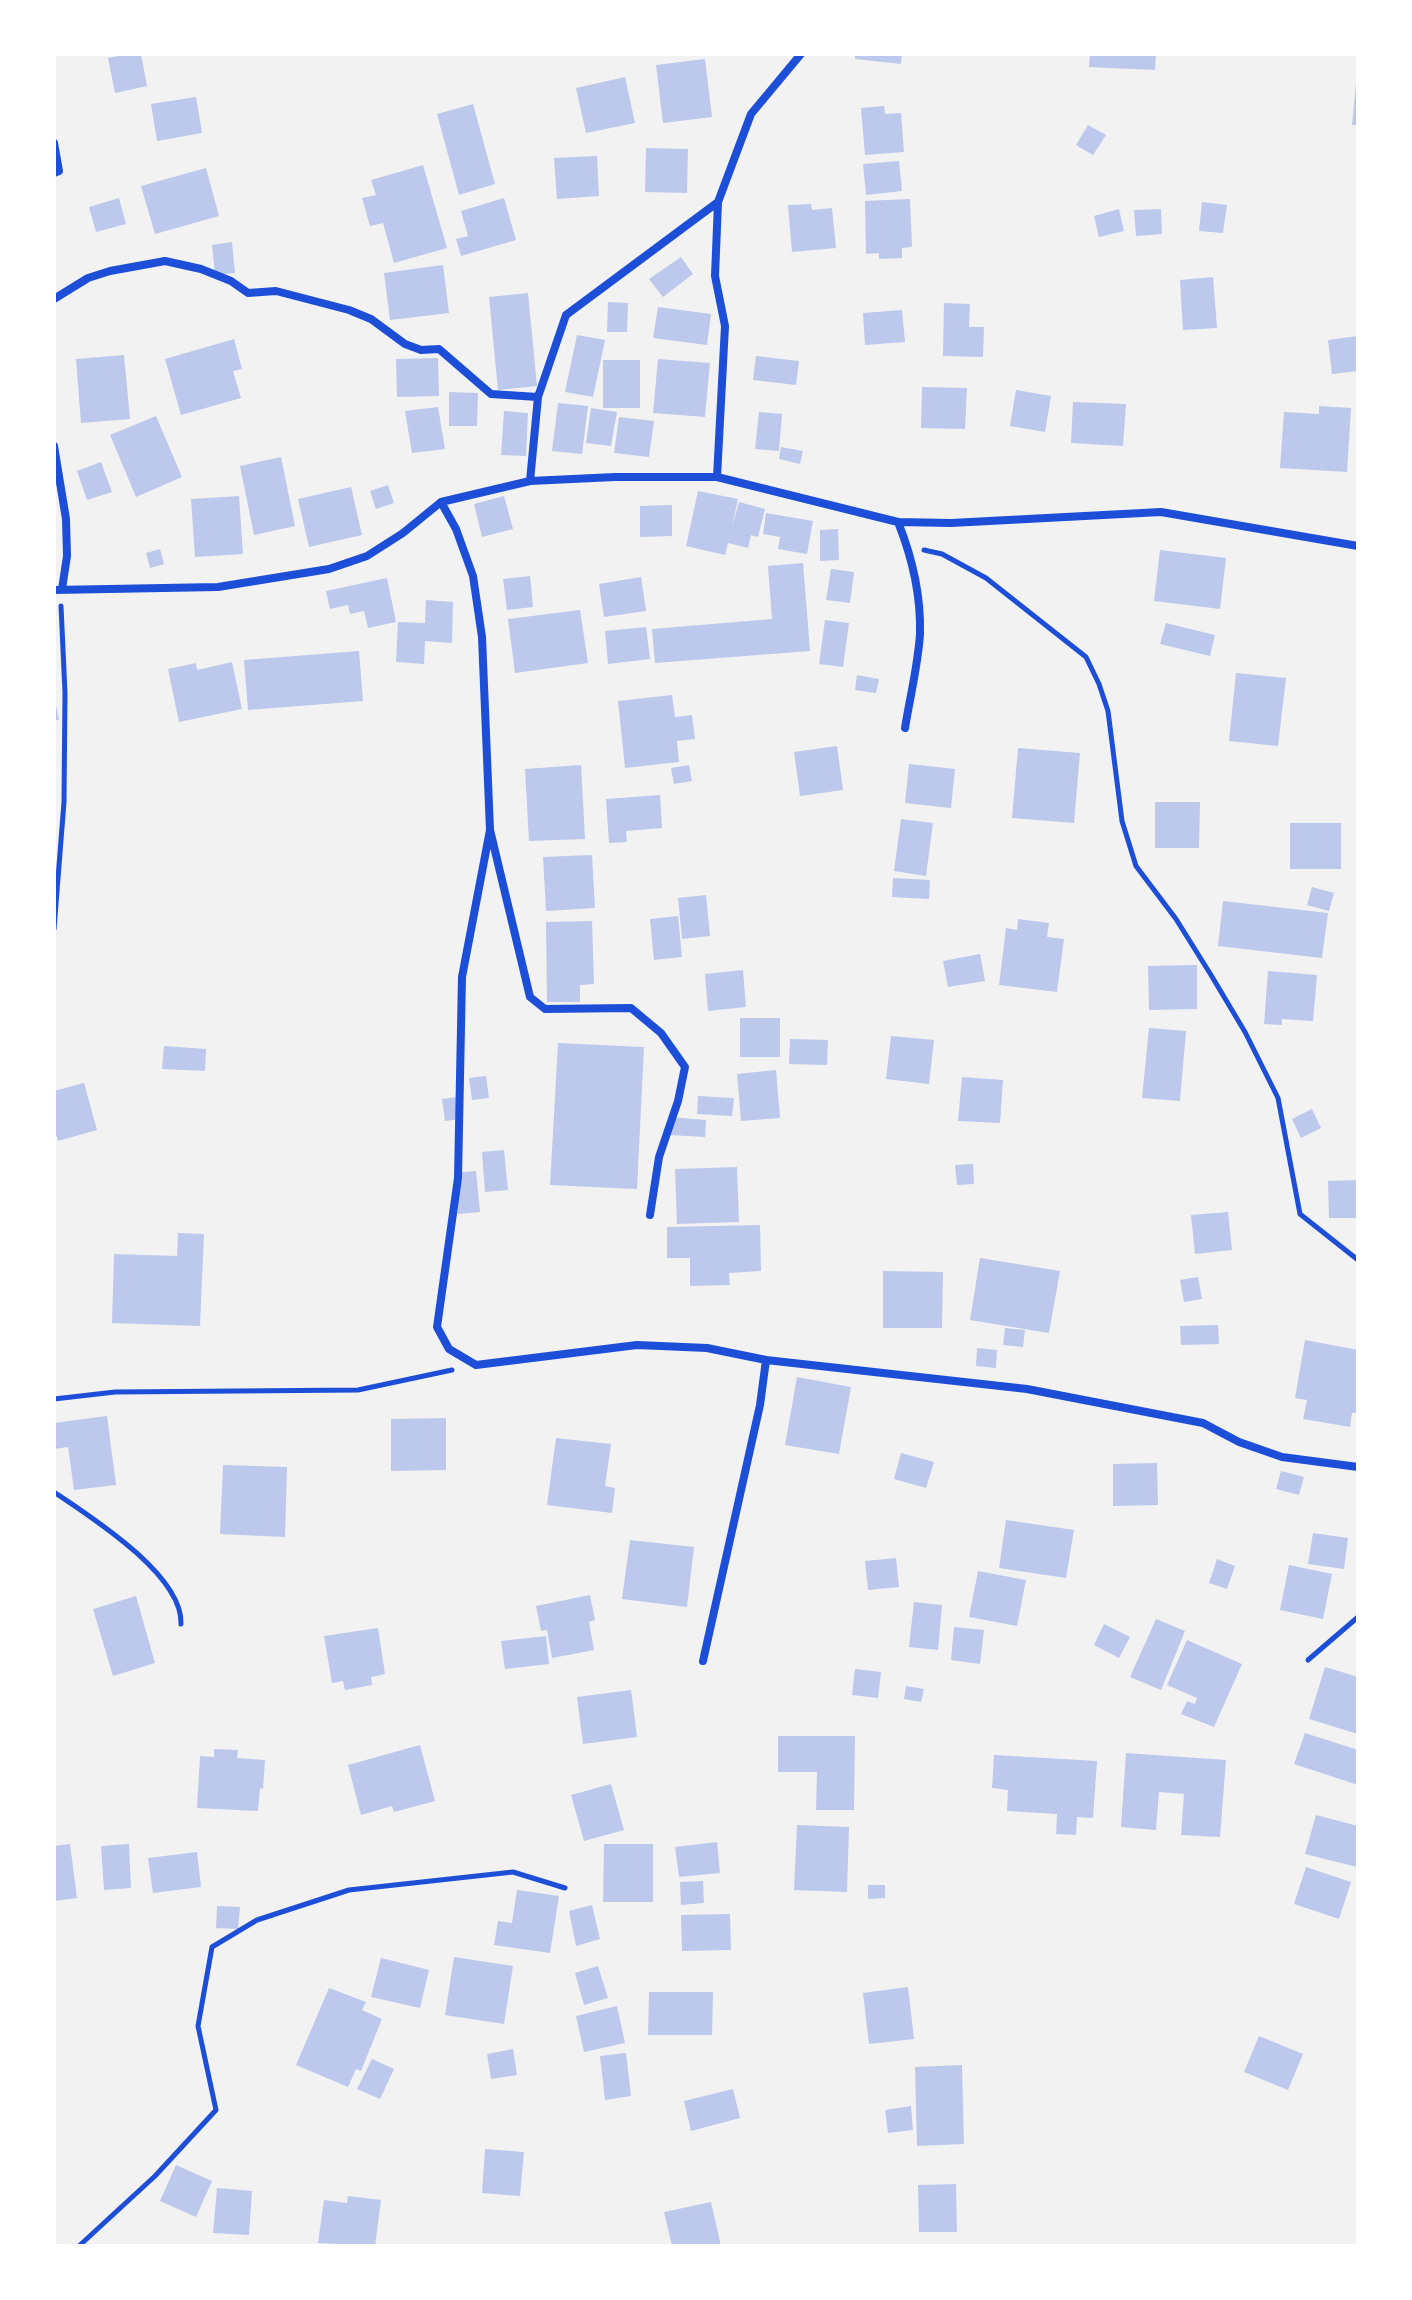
<!DOCTYPE html>
<style>
body{margin:0}
#map{position:relative;width:1412px;height:2300px;overflow:hidden;background:#f2f2f2;font-family:Cabin,sans-serif}
canvas{display:block}
.frame{position:absolute;inset:0;border:56px solid #fff;pointer-events:none}
</style>
<div id="map">
<canvas width="1412" height="2300"></canvas>
<div class="frame"></div>
</div>
<script>
const ctx = document.querySelector('canvas').getContext('2d');
ctx.lineJoin = 'round';
function paint(path, color) {
  ctx.fillStyle = color;
  ctx.fill(path, 'evenodd');
}
function trace(path, color, width, dash) {
  ctx.strokeStyle = color;
  ctx.lineWidth = width;
  ctx.lineCap = dash ? 'butt' : 'round';
  ctx.setLineDash(dash || []);
  ctx.stroke(path);
}
paint(new Path2D(`
 M128,54H141L147,86L115,93L108,58Z
 M855,54H902L901,64L855,59Z
 M1090,54H1156L1155,70L1089,67Z
 M705,59L712,117L663,123L656,65Z
 M625,77L635,123L586,133L576,88Z
 M1356,83H1358V125H1352Z
 M196,97L202,133L157,141L151,104Z
 M473,104L495,184L459,195L437,114Z
 M884,106L885,114L901,113L904,152L865,155L861,108Z
 M1088,125L1106,135L1093,155L1076,145Z
 M646,148L688,149L687,193L645,192Z
 M597,156L599,196L557,199L554,158Z
 M899,161L902,191L866,195L863,164Z
 M423,165L447,248L394,263L383,223L370,226L362,198L376,195L371,180Z
 M206,168L219,216L155,234L141,186Z
 M119,198L126,224L96,232L89,207Z
 M504,198L516,240L461,256L456,239L468,236L461,211Z
 M910,199L912,247L902,248V258L879,259V253L866,254L865,201Z
 M1202,202L1227,205L1223,233L1199,231Z
 M811,204L812,210L832,208L836,248L792,252L788,205Z
 M1119,209L1124,231L1099,237L1094,216Z
 M1161,209L1162,234L1136,236L1134,210Z
 M232,242L235,273L215,275L212,245Z
 M681,257L693,274L663,297L649,279Z
 M443,265L449,313L390,320L384,273Z
 M1213,277L1217,328L1183,330L1180,280Z
 M528,293L537,386L498,390L489,297Z
 M608,302L628,303L627,332H607Z
 M944,303L970,304L969,327H984L983,357L943,356Z
 M658,307L711,314L707,345L653,338Z
 M902,310L905,342L865,345L863,313Z
 M577,335L605,340L593,397L565,392Z
 M1358,336V371L1332,374L1328,340Z
 M234,339L242,369L233,371L241,398L181,415L165,359Z
 M124,355L130,419L81,423L76,359Z
 M756,356L799,361L796,385L753,380Z
 M438,358L439,396L397,397L396,359Z
 M658,359L710,363L705,417L653,413Z
 M603,360H640V408H603Z
 M922,387L967,388L965,429L921,428Z
 M1016,390L1051,396L1045,432L1010,426Z
 M449,392L478,393L477,426H449Z
 M1073,402L1126,404L1123,446L1071,443Z
 M558,403L588,406L582,454L552,451Z
 M1319,406L1351,408L1347,472L1280,468L1284,412L1319,414Z
 M438,407L445,449L412,453L405,411Z
 M591,408L617,412L611,446L586,443Z
 M504,411L528,413L526,456L501,455Z
 M759,412L782,414L779,451L755,449Z
 M156,416L182,477L136,497L110,435Z
 M619,417L654,421L649,457L614,453Z
 M781,447L803,451L800,464L779,459Z
 M281,457L295,526L254,535L240,466Z
 M101,462L112,492L87,500L77,471Z
 M388,485L394,503L376,509L370,491Z
 M351,487L362,535L309,547L298,499Z
 M698,491L738,499L732,526L739,502L765,509L758,537L751,535L748,548L728,543L725,555L686,546Z
 M239,496L243,554L195,557L191,499Z
 M504,496L513,529L482,537L474,504Z
 M672,505V536L640,537V506Z
 M766,513L813,521L807,554L778,549L780,537L763,534Z
 M838,529L839,560L820,561V530Z
 M160,549L164,564L150,568L146,553Z
 M1160,550L1226,558L1220,609L1154,601Z
 M803,563L810,651L655,663L652,629L772,619L768,566Z
 M831,569L854,572L850,603L826,600Z
 M530,576L533,607L507,610L503,579Z
 M641,577L646,611L604,617L599,584Z
 M387,578L396,622L368,628L364,611L350,614L348,605L330,609L326,591Z
 M426,600L453,602L452,643L425,641L424,664L396,662L398,622L425,623Z
 M580,610L588,663L515,673L508,619Z
 M825,620L849,623L843,667L819,664Z
 M1166,623L1215,635L1210,656L1160,644Z
 M646,627L650,659L608,664L605,631Z
 M359,651L363,701L248,710L244,660Z
 M232,662L242,709L179,722L168,669L196,663L197,670Z
 M1236,673L1286,678L1278,746L1229,741Z
 M857,675L879,679L876,693L855,690Z
 M672,695L675,717L692,715L695,739L677,741L679,762L625,768L618,701Z
 M54,696L59,720H54Z
 M837,746L843,790L800,796L794,752Z
 M1018,748L1080,753L1074,823L1012,818Z
 M909,764L955,769L951,808L905,803Z
 M581,765L585,839L529,841L525,769Z
 M689,765L692,781L674,784L671,768Z
 M660,795L662,828L626,831L627,842L609,843L606,799Z
 M1155,802H1200L1199,848H1155Z
 M901,819L933,823L926,876L894,871Z
 M1290,823H1341V869H1290Z
 M592,855L595,908L546,911L543,857Z
 M893,878L930,880L929,899L892,897Z
 M1312,887L1334,893L1329,911L1307,905Z
 M706,895L710,936L682,939L678,898Z
 M1223,901L1328,913L1322,958L1218,946Z
 M678,916L682,957L654,960L650,919Z
 M1018,919L1049,923L1047,937L1064,939L1057,992L999,985L1006,928L1017,930Z
 M592,921L594,984L580,985V1002H547L546,922Z
 M980,954L985,981L948,987L943,961Z
 M1197,965V1009L1149,1010L1148,966Z
 M743,970L746,1007L708,1011L705,974Z
 M1268,971L1317,975L1313,1021L1282,1019V1025L1264,1024Z
 M740,1018H780V1057H740Z
 M1149,1028L1186,1031L1180,1101L1142,1098Z
 M891,1036L934,1040L929,1084L886,1079Z
 M790,1039L828,1040L827,1065L789,1064Z
 M558,1043L644,1047L637,1189L550,1185Z
 M164,1046L206,1049L205,1071L162,1069Z
 M776,1070L780,1118L741,1121L737,1074Z
 M486,1076L489,1098L472,1100L469,1078Z
 M962,1077L1003,1080L1000,1123L958,1121Z
 M84,1083L97,1130L58,1141L54,1128V1091Z
 M698,1096L734,1098L732,1116L697,1114Z
 M458,1097L461,1119L445,1121L442,1099Z
 M1312,1109L1321,1128L1301,1138L1292,1119Z
 M670,1117L706,1120L705,1137L669,1135Z
 M504,1150L508,1190L485,1192L482,1152Z
 M973,1164L974,1184L957,1185L955,1165Z
 M737,1167L739,1222L677,1224L675,1169Z
 M476,1171L480,1212L458,1214L454,1173Z
 M1358,1180V1218H1329L1328,1181Z
 M1228,1212L1232,1250L1195,1254L1191,1215Z
 M760,1225L761,1271L729,1273L730,1285L690,1286V1258H667V1227Z
 M178,1233L204,1234L200,1326L112,1323L114,1254L177,1256Z
 M980,1258L1060,1271L1049,1333L970,1320Z
 M883,1271L943,1272L942,1328H883Z
 M1198,1277L1202,1299L1184,1302L1180,1280Z
 M1218,1325L1219,1344L1181,1345L1180,1326Z
 M1005,1328L1025,1330L1023,1347L1003,1345Z
 M1305,1340L1358,1350V1408L1357,1413H1352L1350,1427L1303,1419L1307,1400L1295,1398Z
 M977,1348L997,1350L996,1368L976,1366Z
 M797,1377L851,1387L839,1454L785,1445Z
 M107,1416L116,1485L74,1490L68,1447L54,1449V1423Z
 M446,1418V1470L391,1471V1419Z
 M556,1438L611,1444L605,1486L615,1488L612,1513L547,1505Z
 M901,1453L934,1462L926,1488L894,1479Z
 M1157,1463L1158,1505L1113,1506V1464Z
 M223,1465L287,1467L285,1537L220,1534Z
 M1281,1471L1304,1477L1299,1495L1276,1489Z
 M1006,1520L1074,1530L1066,1578L999,1568Z
 M1313,1533L1348,1538L1344,1569L1308,1564Z
 M630,1540L694,1547L687,1607L622,1599Z
 M896,1558L899,1587L868,1590L865,1561Z
 M1217,1559L1235,1566L1227,1589L1209,1583Z
 M1289,1565L1332,1574L1323,1619L1280,1610Z
 M978,1571L1026,1580L1017,1626L969,1617Z
 M590,1595L595,1620L589,1622L594,1650L552,1658L547,1630L541,1631L536,1606Z
 M136,1596L155,1663L113,1676L93,1609Z
 M914,1602L942,1605L938,1650L909,1647Z
 M1156,1619L1185,1631L1161,1690L1130,1677Z
 M1104,1624L1130,1637L1119,1658L1094,1645Z
 M954,1627L984,1630L980,1664L951,1660Z
 M378,1628L385,1674L371,1677L372,1685L345,1690L343,1681L332,1683L324,1636Z
 M546,1636L549,1664L505,1669L501,1641Z
 M1187,1640L1242,1664L1214,1727L1181,1714L1187,1701L1195,1704L1197,1698L1167,1685Z
 M1325,1667L1358,1677V1734L1309,1719Z
 M855,1669L881,1672L878,1698L852,1695Z
 M906,1686L924,1689L921,1702L904,1699Z
 M631,1690L637,1737L583,1744L577,1697Z
 M1305,1733L1358,1750V1785L1294,1764Z
 M778,1736H855L854,1810H816L817,1772H778Z
 M420,1745L435,1801L394,1812L392,1806L361,1815L348,1765Z
 M214,1749L238,1750L237,1758L265,1760L263,1789L260,1788L258,1811L197,1808L200,1756L214,1757Z
 M1126,1753L1226,1760L1220,1837L1181,1835L1184,1794L1159,1792L1156,1830L1121,1827Z
 M994,1755L1097,1761L1093,1818L1077,1817L1076,1835L1056,1834L1057,1814L1007,1811L1008,1790L992,1788Z
 M611,1784L624,1830L584,1841L571,1795Z
 M1316,1815L1358,1826L1357,1867L1305,1854Z
 M797,1825L849,1827L847,1892L794,1890Z
 M717,1842L720,1873L679,1877L675,1847Z
 M70,1844L77,1898L54,1901V1846Z
 M129,1844L131,1888L104,1890L101,1846Z
 M604,1844H653V1902H603Z
 M197,1852L201,1887L153,1893L148,1858Z
 M1306,1867L1351,1882L1339,1919L1294,1904Z
 M703,1881L704,1903L681,1905L680,1882Z
 M868,1885H885V1898L868,1899Z
 M517,1890L559,1896L550,1953L494,1945L498,1921L512,1923Z
 M592,1905L600,1939L576,1946L569,1911Z
 M217,1906L240,1907L238,1929L216,1928Z
 M730,1914L731,1950L682,1951L681,1915Z
 M454,1957L513,1966L504,2024L445,2015Z
 M381,1958L429,1970L420,2008L371,1997Z
 M598,1966L608,1998L584,2005L575,1973Z
 M908,1987L914,2039L869,2044L863,1993Z
 M329,1988L366,2002L362,2010L382,2019L361,2071L356,2069L348,2087L296,2065Z
 M649,1992H713L712,2035H648Z
 M617,2006L625,2043L584,2052L576,2016Z
 M1259,2036L1303,2054L1288,2090L1244,2072Z
 M513,2049L517,2075L491,2079L487,2054Z
 M626,2053L631,2096L605,2100L600,2056Z
 M372,2059L394,2069L380,2099L357,2089Z
 M962,2065L964,2144L917,2146L915,2067Z
 M733,2089L740,2118L691,2131L684,2101Z
 M911,2106L913,2130L888,2133L885,2110Z
 M485,2149L524,2152L520,2196L482,2193Z
 M176,2165L212,2181L196,2217L160,2201Z
 M956,2184L957,2232H919L918,2185Z
 M217,2188L252,2191L249,2235L213,2233Z
 M348,2196L381,2200L375,2246L318,2243L324,2200L347,2203Z
 M711,2202L721,2246H672L664,2212Z`), '#bdc9ec');
trace(new Path2D(`
 M924,550L942,554L986,578L1086,657L1099,684L1108,711L1122,821L1136,866L1176,919L1211,975L1245,1032L1278,1098L1300,1214L1358,1260
 M54,929L64,802L65,693L61,606
 M54,1399L115,1392L358,1390L452,1370
 M54,1492C91,1517 183,1575 181,1624
 M1308,1660L1358,1617
 M79,2246L155,2176L216,2110L198,2026L212,1947L257,1920L349,1890L513,1872L565,1888`), '#1d4ed8', 5);
trace(new Path2D(`
 M54,143L59,171L54,173
 M54,299L88,278L110,271L165,261L201,269L231,281L248,293L276,291L349,310L371,319L405,344L421,350L439,349L491,394L538,397
 M54,446L66,519L67,556L62,589
 M717,477L725,326L715,276L718,202L751,114L801,54
 M530,481L538,397L566,315L718,202
 M441,502L456,529L473,576L482,637L490,830L530,997L545,1009L631,1008L661,1033L685,1067L678,1101L659,1157L650,1215
 M898,522C912,557 921,596 920,634C918,665 910,697 905,728
 M54,590L218,587L329,569L367,556L403,533L441,502L530,481L615,477H717L898,522L951,523L1161,512L1358,546
 M490,830L462,977L458,1178L437,1327L449,1349L476,1365L637,1345L707,1348L766,1360L760,1405L703,1661
 M766,1360L1027,1389L1203,1423L1239,1442L1282,1457L1358,1467`), '#1d4ed8', 8);
</script>
